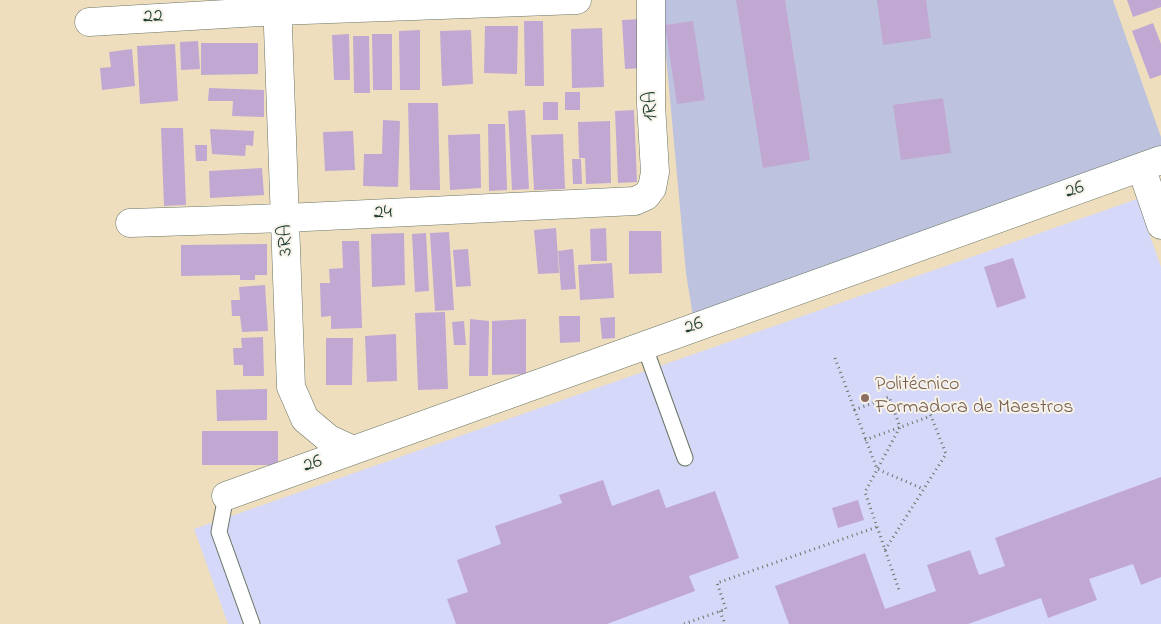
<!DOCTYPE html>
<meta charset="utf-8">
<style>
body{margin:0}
canvas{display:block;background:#efdebe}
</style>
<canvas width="1161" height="624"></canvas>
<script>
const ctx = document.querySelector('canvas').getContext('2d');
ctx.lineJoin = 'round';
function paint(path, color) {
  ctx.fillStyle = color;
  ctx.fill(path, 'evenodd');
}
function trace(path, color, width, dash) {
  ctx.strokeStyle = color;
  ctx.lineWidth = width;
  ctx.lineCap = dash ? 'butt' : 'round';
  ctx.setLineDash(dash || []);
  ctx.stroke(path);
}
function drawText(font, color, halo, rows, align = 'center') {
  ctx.font = font + ' "Indie Flower",sans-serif';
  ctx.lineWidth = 4;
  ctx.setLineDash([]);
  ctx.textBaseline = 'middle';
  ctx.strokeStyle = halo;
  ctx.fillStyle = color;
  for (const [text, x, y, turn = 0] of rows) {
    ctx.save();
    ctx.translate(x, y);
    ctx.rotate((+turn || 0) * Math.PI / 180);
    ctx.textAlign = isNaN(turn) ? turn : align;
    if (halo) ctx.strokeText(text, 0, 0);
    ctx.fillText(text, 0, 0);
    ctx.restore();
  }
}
paint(new Path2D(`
 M1137,199L1161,267V624H228L194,529Z`), '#d5d8f9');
paint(new Path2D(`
 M662,0H1113L1161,137V147L694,323L686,273L663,23Z`), '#bdc3de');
paint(new Path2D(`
 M736,0H785L810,160L763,168Z
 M877,0H926L931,38L883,45Z
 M1127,0H1161V7L1133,17Z
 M641,19L643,68L625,69L622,20Z
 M524,21H543L544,86H525Z
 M693,21L705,100L677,104L665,25Z
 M1153,23L1161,44V75L1150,79L1132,31Z
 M485,26H518L517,74L484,73Z
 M602,28L604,87L572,88L571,29Z
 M420,30V90H400L399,31Z
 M471,30L473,84L442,86L440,31Z
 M349,34L350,80H334L332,35Z
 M372,34H392V90H373Z
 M353,36H369L370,93H354Z
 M198,41L200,69L181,70L180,42Z
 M201,43H258V74L201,75Z
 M175,44L178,101L140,104L137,46Z
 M132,49L135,86L102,90L100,68L111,67L109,52Z
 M209,88L264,90V117L232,116L233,101H208Z
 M565,92H580V110H565Z
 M943,98L951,153L901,160L893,105Z
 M543,102H558V120H543Z
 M408,103H438L440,190H410Z
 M525,110L529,189L512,190L508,111Z
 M634,110L637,182L618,183L615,111Z
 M383,120L400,121L398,187L363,186L364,154H382Z
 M610,121L611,183L586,184L585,158H579L578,122Z
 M488,124H505L507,190L489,191Z
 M161,128H183L186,205L164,206Z
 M210,129L254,131L253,146L246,145L245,156L212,154Z
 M353,131L355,170L325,171L323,132Z
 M480,134L481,188L450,190L448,135Z
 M563,134L565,189L534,190L531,135Z
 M195,145H207V161H196Z
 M572,159H581L582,184H573Z
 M262,168L264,195L210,198L209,171Z
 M556,228L559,273L538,274L534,230Z
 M606,228L607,261H591L590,229Z
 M629,231H661L662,273L629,274Z
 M449,232L454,310L435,311L430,233Z
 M404,233L405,285L372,287L371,234Z
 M426,233L429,291L415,292L412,234Z
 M342,241H359L362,328L331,329V316L321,317L320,283H330L329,269L343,268Z
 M267,244V275H255V280H240V275L181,276V245Z
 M468,249L471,286L456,287L453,250Z
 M573,249L576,289L561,290L558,251Z
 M1013,258L1026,298L997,308L984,267Z
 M612,263L614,298L580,300L578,265Z
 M265,285L268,331L242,332L240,316H232L231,300H240L239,287Z
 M445,312L448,389L418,390L415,313Z
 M559,316H580V342L560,343Z
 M615,317V338L602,339L600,318Z
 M470,319L489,321L488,376H469Z
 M526,319V374L492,375V321Z
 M464,321L466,345H454L452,322Z
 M396,334L397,381L367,382L365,336Z
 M263,337L264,376H243V365H234L233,348H242L241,338Z
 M326,338H353L352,385H326Z
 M267,389V420L217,421L216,390Z
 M202,431H278V465H202Z
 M1161,477V577L1141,585L1133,564L1089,579L1097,600L1048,618L1041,598L968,624H789L775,586L865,553L885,609L936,591L927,565L970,550L979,575L1005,566L995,538Z
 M603,480L612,506L659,489L666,508L715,491L739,558L689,576L695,591L607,624H456L447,599L468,592L457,560L501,544L495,526L562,503L559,495Z
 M858,500L864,520L838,528L832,508Z`), '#c1a8d2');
const service = new Path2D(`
 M644,345L685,458
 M226,496L219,532L252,624`);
const minor = new Path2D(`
 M277,0L291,387L305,419L329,439L353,450
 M89,22L277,11L577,0
 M1141,167L1161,225
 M130,223L286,218L635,201L646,196L652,188L655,172L651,104V0
 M226,496L1161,160`);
trace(service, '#687564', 17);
trace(minor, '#687564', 29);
trace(new Path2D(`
 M835,358L877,469L923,489
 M854,410L889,397L900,427L865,492L899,590
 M865,440L931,416
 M885,550L946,454L926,403
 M720,611L725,624
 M684,624L726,609L717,583L877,527`), '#687564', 3, [1, 4]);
trace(service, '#fff', 15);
trace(minor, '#fff', 28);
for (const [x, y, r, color] of [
 [865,398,5,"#8d6e63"]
]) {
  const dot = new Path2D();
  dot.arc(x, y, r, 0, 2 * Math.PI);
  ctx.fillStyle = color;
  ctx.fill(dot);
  trace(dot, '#f7f3e8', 2);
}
drawText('20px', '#1f3d34', '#f7f3e8', [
 ["22",153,18,-3],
 ["1RA",652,106,-92],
 ["26",1075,191,-20],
 ["24",383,214,-3],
 ["3RA",287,240,-92],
 ["26",694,327,-20],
 ["26",313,465,-20]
]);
drawText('20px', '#785e54', '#f7f3e8', [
 ["Politécnico",875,386],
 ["Formadora de Maestros",875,409]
], 'left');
</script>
